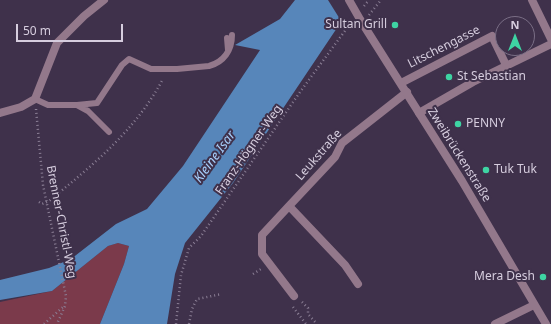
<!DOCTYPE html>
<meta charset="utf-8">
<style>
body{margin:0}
#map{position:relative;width:551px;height:324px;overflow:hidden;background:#3f314b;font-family:"Noto Sans",sans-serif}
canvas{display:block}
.north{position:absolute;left:495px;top:16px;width:40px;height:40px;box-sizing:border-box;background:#3f314b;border:1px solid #7b6f86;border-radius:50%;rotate:0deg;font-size:11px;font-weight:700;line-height:16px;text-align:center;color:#d6cdde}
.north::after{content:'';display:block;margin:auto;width:14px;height:18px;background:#3ed4a3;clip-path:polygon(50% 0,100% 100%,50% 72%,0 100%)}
.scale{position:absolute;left:16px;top:24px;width:107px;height:18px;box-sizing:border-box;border:2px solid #d6cdde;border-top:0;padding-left:5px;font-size:12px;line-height:14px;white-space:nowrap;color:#d6cdde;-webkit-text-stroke:3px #3f314b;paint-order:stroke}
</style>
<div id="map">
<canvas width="551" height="324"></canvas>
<div class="north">N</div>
<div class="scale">50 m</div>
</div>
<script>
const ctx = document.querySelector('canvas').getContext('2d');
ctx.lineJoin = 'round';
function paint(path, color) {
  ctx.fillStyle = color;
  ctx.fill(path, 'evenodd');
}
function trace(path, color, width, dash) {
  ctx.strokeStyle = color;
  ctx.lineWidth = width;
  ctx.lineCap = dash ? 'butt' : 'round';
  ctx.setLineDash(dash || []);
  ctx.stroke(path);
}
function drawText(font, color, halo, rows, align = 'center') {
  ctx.font = font + ' "Noto Sans",sans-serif';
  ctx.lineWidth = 4;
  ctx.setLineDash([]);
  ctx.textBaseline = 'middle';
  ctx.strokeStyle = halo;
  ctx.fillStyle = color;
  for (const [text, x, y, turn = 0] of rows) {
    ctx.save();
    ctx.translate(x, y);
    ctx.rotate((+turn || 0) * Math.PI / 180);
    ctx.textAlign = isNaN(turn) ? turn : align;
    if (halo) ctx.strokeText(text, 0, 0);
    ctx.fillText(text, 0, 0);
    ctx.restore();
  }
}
paint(new Path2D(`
 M118,243L129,246L124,264L100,324H0V302L52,291L108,246Z`), '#7b3a4b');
paint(new Path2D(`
 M295,0H362L339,25L233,183L185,243L175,274L167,324H100L124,264L129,246L118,243L108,246L52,291L0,300V280L49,268L71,259L116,224L147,209L183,166L260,50L235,45L280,19Z`), '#5786ba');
paint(new Path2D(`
 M328,0H364L343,24Z`), '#3f314b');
trace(new Path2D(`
 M364,6L369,0
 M369,15L381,0
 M36,109L43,185L66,296L65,306L57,324
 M39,202L42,204L49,201C94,164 135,131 163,79
 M253,274L261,269
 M302,302L308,308V314L317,324
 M293,307L306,324
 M44,324L63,307
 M176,324L181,275L189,248L201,236L300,92L350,24
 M189,324L192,309L197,299L222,294`), '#8b7f95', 2.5, [1, 3]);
trace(new Path2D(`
 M227,38L228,50
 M35,99L48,105H77L88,111L109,132
 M77,105L97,103L122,65L129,59L151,69H177L209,66C224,62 232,50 232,35`), '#93788b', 6);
trace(new Path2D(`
 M532,0L551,39
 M401,83L492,36L506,65
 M0,113L21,107L35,99L57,43L84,16L104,0
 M419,113L473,82L551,44
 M289,206L262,235V254L294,296
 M358,284L345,265L289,206L335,157L342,143L407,92
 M495,324L534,305`), '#93788b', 8);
trace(new Path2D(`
 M361,21L462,181L546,324`), '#93788b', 8);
trace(new Path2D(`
 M349,0L361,21`), '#93788b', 8);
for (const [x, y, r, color] of [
 [395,25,4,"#3ed4a3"],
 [449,77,4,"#3ed4a3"],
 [458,124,4,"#3ed4a3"],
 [486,170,4,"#3ed4a3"],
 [543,277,4,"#3ed4a3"]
]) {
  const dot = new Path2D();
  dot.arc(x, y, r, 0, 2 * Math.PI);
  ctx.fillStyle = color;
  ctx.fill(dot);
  trace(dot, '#3f314b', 1.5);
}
drawText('12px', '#d6cdde', '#3f314b', [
 ["Sultan Grill",387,25,"right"],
 ["St Sebastian",457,77],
 ["PENNY",466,124],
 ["Tuk Tuk",494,170],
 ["Mera Desh",535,277,"right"]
], 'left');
drawText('12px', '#d6cdde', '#3f314b', [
 ["Litschengasse",444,47,-27],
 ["Franz-Högner-Weg",249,150,-55],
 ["Leukstraße",319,155,-49],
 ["Zweibrückenstraße",459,155,58],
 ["Brenner-Christl-Weg",61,222,79]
]);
drawText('italic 13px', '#a7cffb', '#3f314b', [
 ["Kleine Isar",215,157,-54]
]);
</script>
